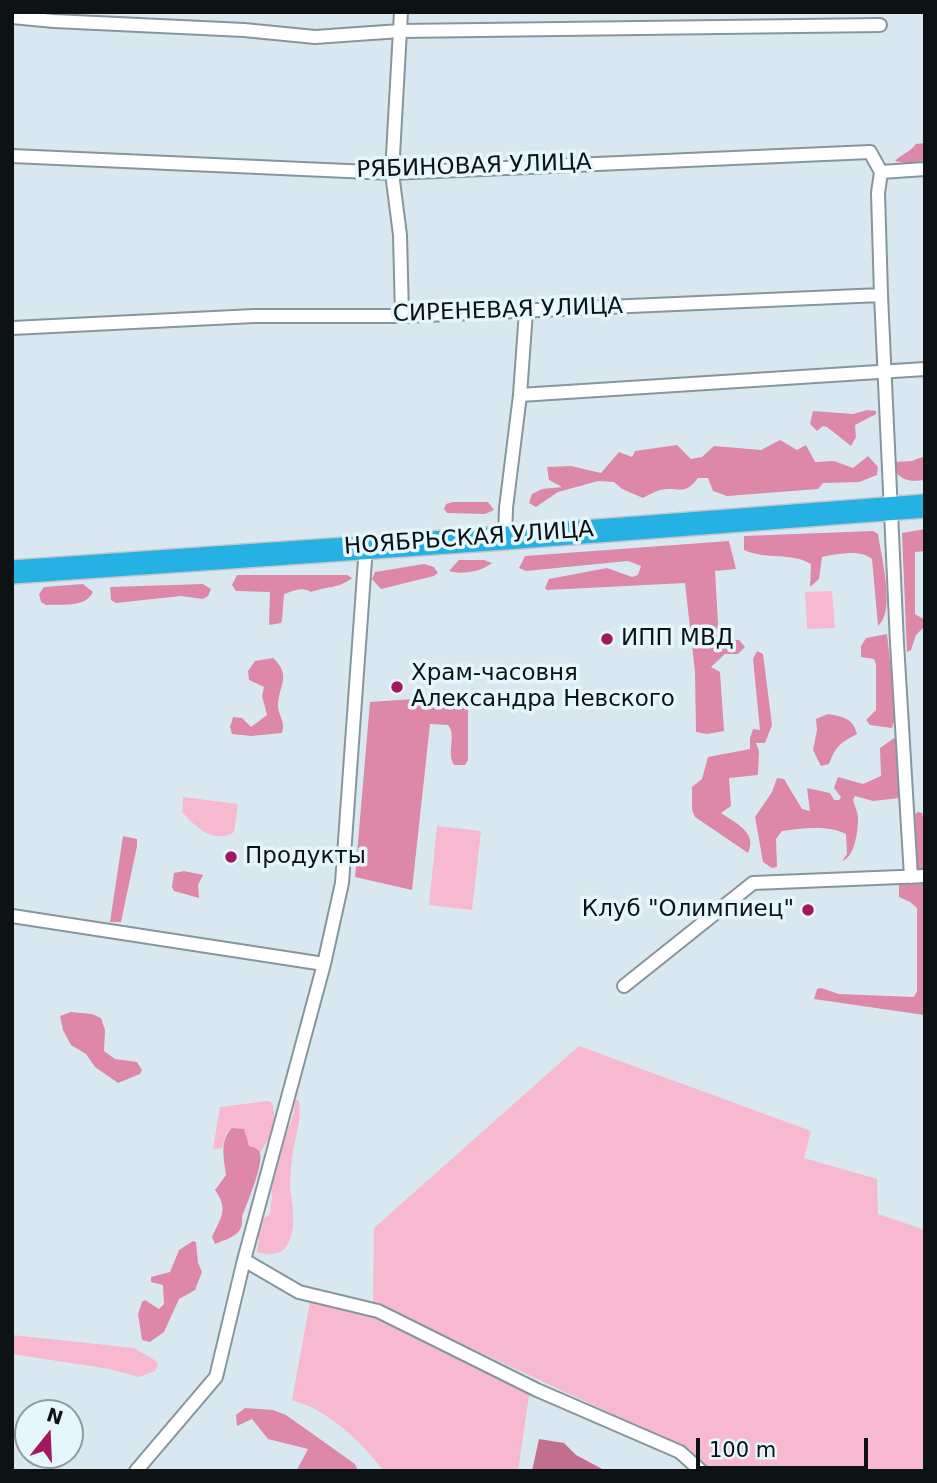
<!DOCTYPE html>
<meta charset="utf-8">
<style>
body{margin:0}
#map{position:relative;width:937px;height:1483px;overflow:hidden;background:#d9e8f0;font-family:"DejaVu Sans",sans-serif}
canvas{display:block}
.frame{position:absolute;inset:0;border:14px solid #0d1315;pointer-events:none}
.north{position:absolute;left:14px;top:1399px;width:70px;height:70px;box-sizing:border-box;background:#e6f6fd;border:2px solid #8f9ba0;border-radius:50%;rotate:18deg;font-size:19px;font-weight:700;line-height:28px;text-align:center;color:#0d1315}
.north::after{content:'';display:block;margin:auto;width:24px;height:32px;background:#a21760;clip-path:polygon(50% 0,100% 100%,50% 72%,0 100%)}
.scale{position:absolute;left:696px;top:1438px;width:172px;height:32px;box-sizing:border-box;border:4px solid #0d1315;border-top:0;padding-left:9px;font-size:21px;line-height:24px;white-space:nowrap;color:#0d1315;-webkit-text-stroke:5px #e6f6fd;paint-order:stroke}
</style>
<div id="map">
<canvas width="937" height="1483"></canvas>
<div class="frame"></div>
<div class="north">N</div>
<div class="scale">100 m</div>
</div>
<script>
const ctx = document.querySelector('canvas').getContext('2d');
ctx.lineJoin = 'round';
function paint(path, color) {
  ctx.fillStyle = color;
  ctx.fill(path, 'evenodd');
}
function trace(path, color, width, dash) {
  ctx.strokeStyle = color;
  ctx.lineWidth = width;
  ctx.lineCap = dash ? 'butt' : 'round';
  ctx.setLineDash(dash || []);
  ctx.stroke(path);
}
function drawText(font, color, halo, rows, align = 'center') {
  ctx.font = font + ' "DejaVu Sans",sans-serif';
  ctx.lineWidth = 7;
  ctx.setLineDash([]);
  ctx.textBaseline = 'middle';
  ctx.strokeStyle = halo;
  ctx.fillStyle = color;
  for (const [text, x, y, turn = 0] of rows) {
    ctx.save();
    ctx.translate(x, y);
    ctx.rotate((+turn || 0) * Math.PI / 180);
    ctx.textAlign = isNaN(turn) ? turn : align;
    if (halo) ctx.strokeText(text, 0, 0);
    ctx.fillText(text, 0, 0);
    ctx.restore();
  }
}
paint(new Path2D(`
 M832,591L835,628L807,629L805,592Z
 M183,797L238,804L234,832C213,845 195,826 182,812Z
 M437,826L481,831L472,910L429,905Z
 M579,1046L811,1131L804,1158L877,1179L878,1214L925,1230V1471H708L680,1446L373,1302L374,1228Z
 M298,1099C303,1115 296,1134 293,1151C292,1161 290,1173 290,1183C291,1203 299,1228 286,1247C280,1256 266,1255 257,1252L259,1240L256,1231L260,1221L270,1214L272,1196L270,1181L293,1115L295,1101Z
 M268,1101L272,1103C278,1127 273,1133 260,1153L258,1149L249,1146L243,1129L232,1128L226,1133L222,1148L213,1149L220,1107Z
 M310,1302L382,1318L530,1389L518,1471H384C360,1441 330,1411 292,1400Z
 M12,1335L134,1348L156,1361L158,1365L155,1371L139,1377L110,1369L12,1354Z`), '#f6b9cf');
paint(new Path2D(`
 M925,143V160L911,164L895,161C902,154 910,152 916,144Z
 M867,410L876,411V414L855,425L856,437L851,446L827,427L823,426L817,431L810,424L813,411L853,414Z
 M780,440L797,450L806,445L815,462L834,461L853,468L868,456L878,467L877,475L859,482L823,483L818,489L727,496L713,491L708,478H698C684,497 679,486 660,490C654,492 648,495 643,498L622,489L614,482L598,481L558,492L536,507L529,503L532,494L542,489L562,487L549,480L547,467L571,466L601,473L619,452L632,457L635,451L677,445L691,459L702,457L714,446L761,450Z
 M925,456V480C909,482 904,481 893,470L895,462L912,461Z
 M453,502H488L494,510L485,514L447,513L444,509L446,504Z
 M925,529V551L915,552V614L925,620L924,627L916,635L911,650L907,652L902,533Z
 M873,531L878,534C881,556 896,611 878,626L872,559C859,549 838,554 822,557L819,579L810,587L811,564C791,552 766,560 744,550V536Z
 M729,541L736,569L715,571L719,639L739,640L745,647L738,654H725L711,667L720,672L724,731L707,734L696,732L695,672L685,583L547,590L545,588L549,579L607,568L632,577L638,575L641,566L628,561L526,571L519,568L525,556Z
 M459,560H484L492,563C480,572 463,575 449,571Z
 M424,564L434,567L438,573L434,576L381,589L372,579L375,572Z
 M237,575H347L352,578C338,589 327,586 311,592C302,586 293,591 284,594L282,620L281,623L269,625L270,592L236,591L232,585Z
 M83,584L93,592C85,608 63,604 46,605L41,602L39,594L44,587Z
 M203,584L211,589L208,596L203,599L181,596L116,603L111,600L110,587Z
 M887,634L896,715L892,728L870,725L866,720L876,710V664L874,659L861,657V646L866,638Z
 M757,651L763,654L772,725L765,743H756L759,751L758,775L729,778L731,806L721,813C735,823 758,832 748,853L695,817L692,810V787L702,779L708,757L750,749V738L753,729L760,730L753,659Z
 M273,658C292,676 279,684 278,705C278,716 286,721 282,733L251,736L232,734L230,727L233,717L242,718L251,727L267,715L262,696L264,687L249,680L248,671L255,661Z
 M457,696L468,699V760L465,765H454C446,752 457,736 448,725L430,724L412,890L355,877L370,702Z
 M828,714C844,717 853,718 857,734C841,742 835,747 829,764L821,766L813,750L817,730L816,719Z
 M894,738L902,743L900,798L873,801L855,796L853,800C855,806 858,813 858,818C858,831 855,857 842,861L847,854L846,834C829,825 802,828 782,831L776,839L777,867L772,868L763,862L755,817L772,792L777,778L784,779L802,809L810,811L807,788L830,793L834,800H839L841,797L834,788L838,777L863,784L881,776L880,748Z
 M918,812L922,813L925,824V873L918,871L915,814Z
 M123,836L137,839V846L121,922H110Z
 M184,871L203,875L198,885L199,898L174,891L172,887L174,873Z
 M925,882L924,1015L814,999L817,989L821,988L839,994L914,997L917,991V908L910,902L899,897V883Z
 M71,1012L92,1014L101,1018L105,1030L104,1051L115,1059L137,1062L142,1070L140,1074L118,1083L95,1067L86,1054L71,1045L63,1030L60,1016Z
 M232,1128L244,1129L249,1146C252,1147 257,1148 259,1151C266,1160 246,1205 242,1217C244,1235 230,1238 215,1244L212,1237C221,1217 229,1210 215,1190L226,1175C224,1157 219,1141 232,1128Z
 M193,1241L196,1242L198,1263L202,1272L195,1290L179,1299L164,1332L150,1342L142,1340L138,1314L142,1302L145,1300L159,1309L164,1304L163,1285L151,1282V1277L170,1272L179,1250Z
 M245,1408L273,1410L286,1415L355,1464L358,1471H294L298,1468L308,1449L268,1439L252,1419L237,1426L236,1415Z`), '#dd88a9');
paint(new Path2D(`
 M539,1439L564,1443L576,1455L606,1471H532Z`), '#c16e8f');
const street = new Path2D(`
 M401,12L392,173L400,235L402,316
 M12,17L54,21L244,30L315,37L400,31L880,25
 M12,156L392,173L870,152L881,172
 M881,172L878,193L881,295L897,643L911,877
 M881,172L925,169
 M12,328L254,316H402L881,295
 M520,395L925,369
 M505,538L506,508L520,395L526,311
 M12,916L324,964
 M624,986L753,883L925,876
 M244,1260L299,1292L378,1311L537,1390L680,1452L701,1471
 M136,1471L216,1377L244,1260L324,964L342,883L366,546`);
const highway = new Path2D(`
 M12,572L505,538L925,506`);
trace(street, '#87959c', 16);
trace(highway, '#c5c6c7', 26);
trace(street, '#fff', 12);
trace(highway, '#25b1e3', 23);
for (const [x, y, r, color] of [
 [607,639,7,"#a21760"],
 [397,687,7,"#a21760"],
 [231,857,7,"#a21760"],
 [808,910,7,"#a21760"]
]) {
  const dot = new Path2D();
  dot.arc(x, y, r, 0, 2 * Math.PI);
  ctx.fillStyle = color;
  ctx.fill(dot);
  trace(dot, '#e6f6fd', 2.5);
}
drawText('23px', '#0d1315', '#e6f6fd', [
 ["РЯБИНОВАЯ УЛИЦА",474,167,-2],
 ["СИРЕНЕВАЯ УЛИЦА",508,311,-2],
 ["НОЯБРЬСКАЯ УЛИЦА",469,539,-4]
]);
drawText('23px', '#0d1315', '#e6f6fd', [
 ["ИПП МВД",621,639],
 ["Храм-часовня",411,674],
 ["Александра Невского",411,700],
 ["Продукты",245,857],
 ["Клуб \"Олимпиец\"",794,910,"right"]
], 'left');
</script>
